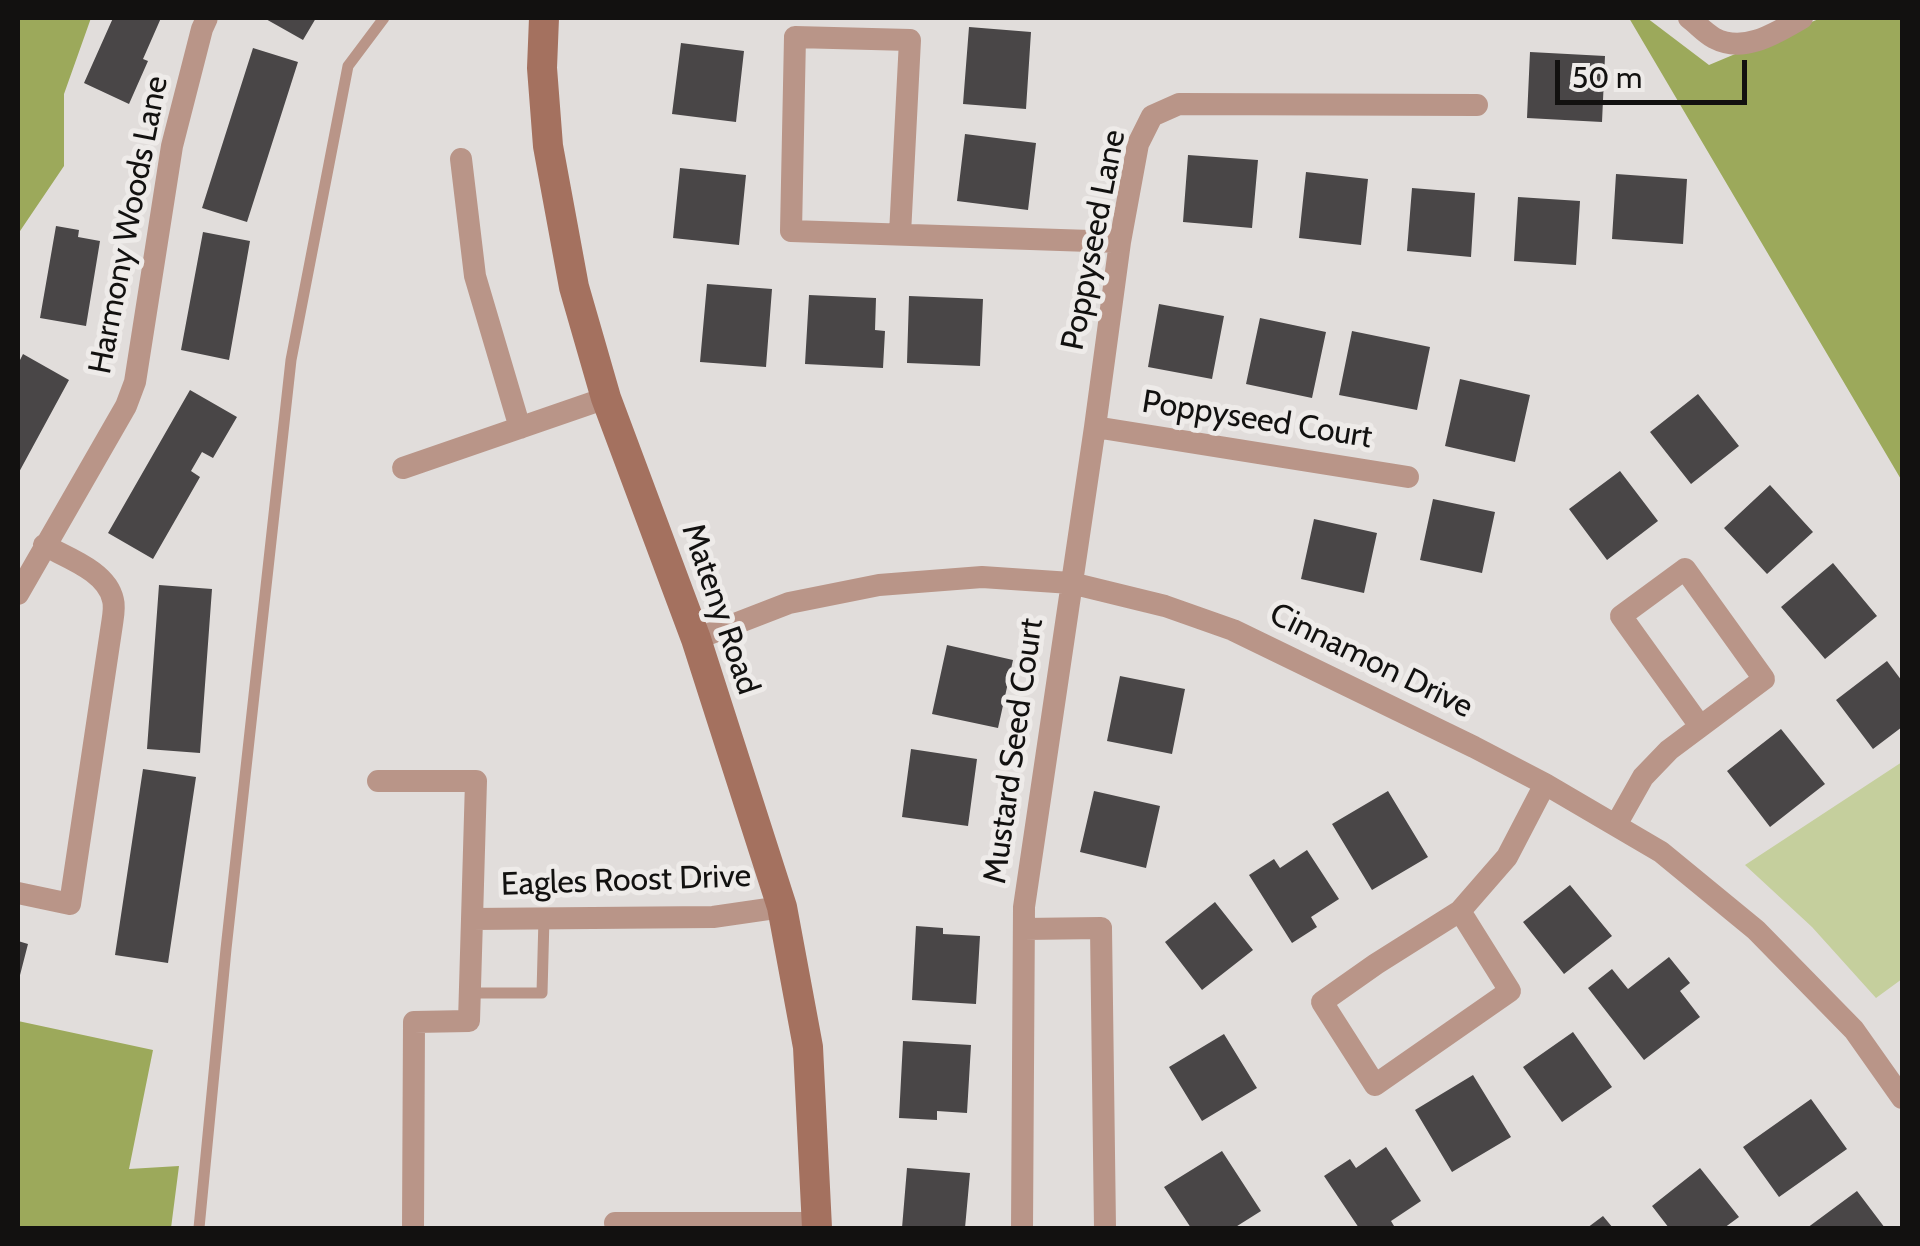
<!DOCTYPE html>
<style>
body{margin:0}
#map{position:relative;width:1920px;height:1246px;overflow:hidden;background:#e1dddb;font-family:Cabin,sans-serif}
canvas{display:block}
.frame{position:absolute;inset:0;border:20px solid #121110;pointer-events:none}
.scale{position:absolute;left:1555px;top:60px;width:192px;height:45px;box-sizing:border-box;border:5px solid #121110;border-top:0;padding-left:12px;font-size:30px;line-height:35px;white-space:nowrap;color:#121110;-webkit-text-stroke:8px #eeebe9;paint-order:stroke}
</style>
<div id="map">
<canvas width="1920" height="1246"></canvas>
<div class="frame"></div>
<div class="scale">50 m</div>
</div>
<script>
const ctx = document.querySelector('canvas').getContext('2d');
ctx.lineJoin = 'round';
function paint(path, color) {
  ctx.fillStyle = color;
  ctx.fill(path, 'evenodd');
}
function trace(path, color, width, dash) {
  ctx.strokeStyle = color;
  ctx.lineWidth = width;
  ctx.lineCap = dash ? 'butt' : 'round';
  ctx.setLineDash(dash || []);
  ctx.stroke(path);
}
function drawText(font, color, halo, rows, align = 'center') {
  ctx.font = font + ' Cabin,sans-serif';
  ctx.lineWidth = 10;
  ctx.setLineDash([]);
  ctx.textBaseline = 'middle';
  ctx.strokeStyle = halo;
  ctx.fillStyle = color;
  for (const [text, x, y, turn = 0] of rows) {
    ctx.save();
    ctx.translate(x, y);
    ctx.rotate((+turn || 0) * Math.PI / 180);
    ctx.textAlign = isNaN(turn) ? turn : align;
    if (halo) ctx.strokeText(text, 0, 0);
    ctx.fillText(text, 0, 0);
    ctx.restore();
  }
}
paint(new Path2D(`
 M1902,762V979L1876,998L1812,927L1745,865Z`), '#c5cf9d');
paint(new Path2D(`
 M18,18H91L64,94V166L18,234Z
 M1629,18H1647L1709,65L1821,18H1902V481Z
 M18,1021L153,1050L129,1169L179,1166L171,1228H18Z`), '#9ca95b');
paint(new Path2D(`
 M113,18H161L143,59L148,61L129,104L84,83Z
 M264,18H316L303,40Z
 M969,27L1031,32L1026,109L963,104Z
 M681,43L744,51L736,122L672,114Z
 M253,48L298,62L247,222L202,208Z
 M1530,52L1605,56L1602,122L1527,118Z
 M965,134L1036,143L1028,210L957,201Z
 M1188,155L1258,160L1252,228L1183,222Z
 M680,168L746,175L739,245L673,238Z
 M1306,172L1368,179L1361,245L1299,238Z
 M1616,174L1687,179L1683,244L1612,239Z
 M1412,188L1475,193L1471,257L1407,251Z
 M1518,197L1580,201L1576,265L1514,261Z
 M56,226L79,230L78,237L100,241L86,326L40,318Z
 M203,232L250,241L229,360L181,350Z
 M707,284L772,289L766,367L700,362Z
 M809,295L876,298L875,330L885,331L883,368L805,364Z
 M909,296L983,299L980,366L907,363Z
 M1159,304L1224,316L1212,379L1148,367Z
 M1260,318L1326,332L1312,398L1246,384Z
 M1352,331L1430,347L1417,410L1339,395Z
 M23,354L69,380L18,474V364Z
 M1460,379L1530,395L1515,462L1445,446Z
 M190,390L237,417L213,458L202,452L191,471L200,477L153,559L108,533Z
 M1698,394L1739,446L1691,484L1650,432Z
 M1620,471L1658,521L1607,560L1569,509Z
 M1770,485L1813,532L1767,574L1724,528Z
 M1433,499L1495,512L1482,573L1420,560Z
 M1314,519L1377,533L1364,593L1301,579Z
 M1833,563L1877,616L1825,659L1781,607Z
 M159,585L212,589L200,753L147,749Z
 M947,645L1013,660L998,728L932,714Z
 M1887,661L1902,681V727L1873,749L1836,700Z
 M1120,676L1185,689L1172,754L1107,741Z
 M1781,729L1825,784L1770,827L1727,771Z
 M911,749L977,759L968,826L902,817Z
 M143,769L196,777L168,963L115,955Z
 M1094,791L1160,806L1146,868L1080,852Z
 M1388,791L1428,857L1372,890L1332,824Z
 M1307,850L1339,899L1311,917L1317,927L1292,943L1249,875L1274,859L1280,868Z
 M1570,885L1612,936L1564,974L1523,922Z
 M1215,902L1253,950L1202,990L1165,942Z
 M916,926L943,928V934L980,936L976,1004L912,1000Z
 M18,941L28,944L19,979H18Z
 M1669,957L1690,983L1680,991L1700,1017L1644,1060L1588,988L1612,969L1628,989Z
 M1573,1032L1612,1087L1562,1122L1523,1067Z
 M1224,1034L1257,1088L1202,1121L1169,1067Z
 M903,1041L971,1045L967,1113L937,1111V1120L899,1118Z
 M1473,1075L1511,1137L1452,1172L1415,1110Z
 M1811,1099L1847,1149L1779,1197L1743,1147Z
 M1386,1147L1421,1201L1391,1221L1394,1226L1390,1228H1359L1324,1176L1350,1159L1356,1168Z
 M1222,1151L1261,1211L1234,1228H1191L1164,1187Z
 M907,1168L970,1173L965,1228H902Z
 M1700,1168L1739,1217L1724,1228H1669L1652,1206Z
 M1857,1191L1885,1228H1807Z
 M1603,1216L1613,1228H1587Z`), '#494647');
trace(new Path2D(`
 M470,993H542L544,918
 M199,1228L226,949L291,360L348,66L384,18`), '#b99588', 11);
trace(new Path2D(`
 M1689,18C1697,24 1705,33 1714,38C1744,54 1776,33 1802,18
 M461,159L475,276L520,428
 M900,234L910,40L795,37L791,231L1120,242
 M1095,427L1408,477
 M403,468L606,398
 M18,594L126,406L135,382L172,146L202,29L207,18
 M696,639L789,603L879,585L982,577L1071,583L1165,606L1233,630L1474,747L1545,784L1661,852L1756,930L1854,1030L1902,1098
 M378,781H476L472,919L713,917L782,907
 M1616,825L1643,777L1669,750L1764,679L1685,569L1621,616L1700,726
 M18,893L70,904L112,624C113,617 115,607 113,600C107,571 67,558 44,545
 M1460,911L1510,991L1375,1085L1322,1002L1376,964L1460,911L1507,857L1545,784
 M1024,929L1101,928L1105,1228
 M615,1223H817
 M413,1228L414,1022L469,1021L472,919
 M1022,1228L1024,907L1095,427L1120,242L1138,144L1152,116L1179,104L1477,105`), '#b99588', 22);
trace(new Path2D(`
 M544,18L542,68L548,146L574,287L606,398L696,639L782,907L808,1047L817,1228`), '#a4715f', 30);
drawText('32px', '#121110', '#eeebe9', [
 ["Harmony Woods Lane",129,225,-79],
 ["Poppyseed Lane",1094,240,-79],
 ["Poppyseed Court",1257,420,9],
 ["Mateny Road",720,609,71],
 ["Cinnamon Drive",1371,661,26],
 ["Mustard Seed Court",1014,751,-82],
 ["Eagles Roost Drive",626,881,-2]
]);
</script>
